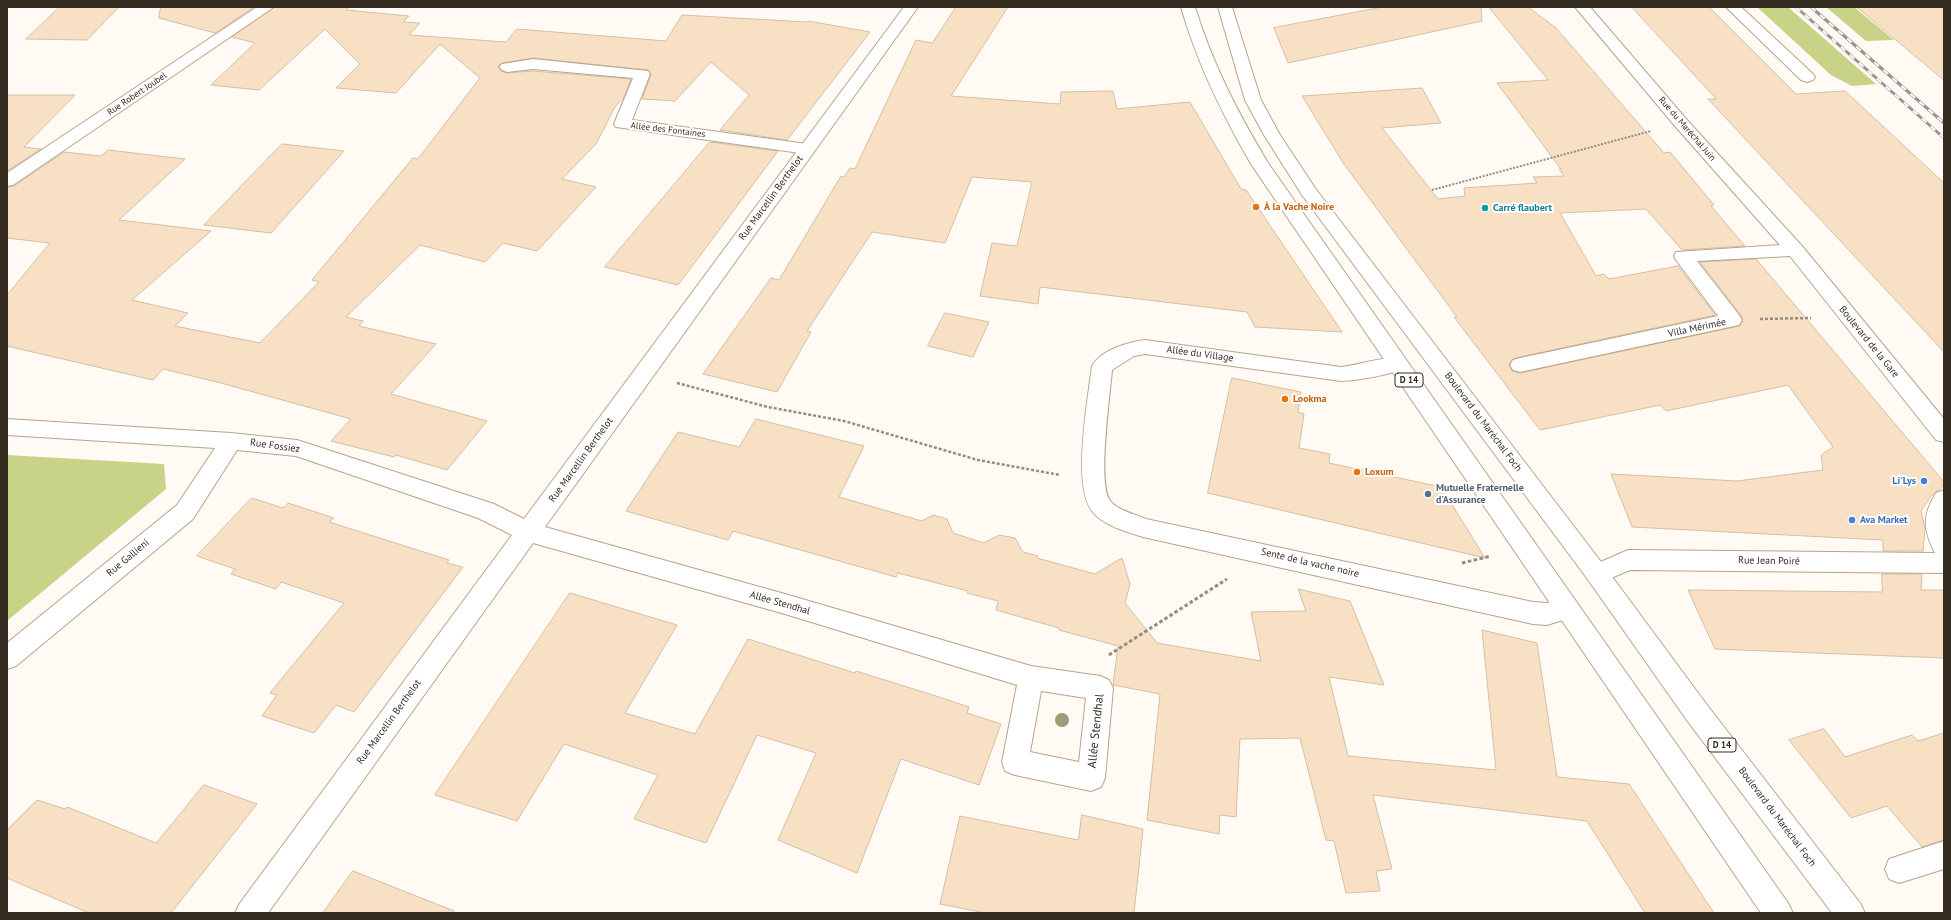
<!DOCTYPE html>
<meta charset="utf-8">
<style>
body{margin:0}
#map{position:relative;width:1951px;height:920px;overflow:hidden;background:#fffaf4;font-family:"PT Sans",sans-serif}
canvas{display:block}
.frame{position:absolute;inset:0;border:8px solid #332a20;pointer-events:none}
</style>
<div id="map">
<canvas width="1951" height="920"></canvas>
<div class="frame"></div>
</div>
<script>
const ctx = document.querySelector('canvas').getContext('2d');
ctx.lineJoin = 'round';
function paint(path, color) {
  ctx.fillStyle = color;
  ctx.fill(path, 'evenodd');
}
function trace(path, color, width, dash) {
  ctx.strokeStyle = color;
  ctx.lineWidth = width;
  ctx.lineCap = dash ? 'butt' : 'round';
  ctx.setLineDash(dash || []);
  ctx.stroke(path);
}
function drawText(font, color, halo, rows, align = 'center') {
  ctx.font = font + ' "PT Sans",sans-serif';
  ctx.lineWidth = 4;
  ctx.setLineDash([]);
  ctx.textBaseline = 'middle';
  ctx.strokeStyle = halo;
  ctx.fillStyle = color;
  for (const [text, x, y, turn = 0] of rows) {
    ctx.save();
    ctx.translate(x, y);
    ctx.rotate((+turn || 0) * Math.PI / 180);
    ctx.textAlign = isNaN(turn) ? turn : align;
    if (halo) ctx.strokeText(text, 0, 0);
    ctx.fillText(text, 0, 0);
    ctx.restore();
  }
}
paint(new Path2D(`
 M1757,7H1788L1876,84L1852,86L1831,75Z
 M1826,7H1854L1894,40L1866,41Z
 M7,455L164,464L166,489L7,621Z`), '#c8d387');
const building = new Path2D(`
 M60,7H119L87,40L26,39Z
 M161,7H254L215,33L159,18Z
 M275,7H349L346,10L409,16L403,22L420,23L409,35L506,42L517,29L666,41L682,15L807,22L808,21L870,32L787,140L720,130L749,95L711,62L675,101L642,99L651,75L648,70L533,58L502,63L498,66L501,71L507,73L533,71L631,79L624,97L615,107L596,144L562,179L596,187L537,251L503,243L485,262L420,245L346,317L363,321L359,326L436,344L391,394L487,421L447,470L396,455L394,457L331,441L351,419L221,383L163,369L153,380L7,346V295L50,243L7,238V187L14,186L64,152L101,156L108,150L185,159L119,220L211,231L132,300L188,313L175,326L260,343L319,282L312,280L413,158L418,159L480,78L440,44L396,93L336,88L360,64L325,29L259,90L211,85L255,43L232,37Z
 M956,7H1008L951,96L1060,104L1061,92L1113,91L1117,109L1190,102L1241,189L1246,190L1342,332L1255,327L1247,312L1040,287L1038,304L980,296L992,243L1017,246L1032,182L972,177L945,243L872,232L807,331L811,332L777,392L703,374L771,278L779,280L841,176L844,177L850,168L855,169L916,40L932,43Z
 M1383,7H1481L1482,21L1288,63L1274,28Z
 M1489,7H1528L1556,28L1664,153L1670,152L1714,205L1711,206L1745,246L1682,250L1646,209L1560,213L1596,276L1604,274L1609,279L1678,266L1715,315L1520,357L1513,359L1509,364L1512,371L1520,373L1739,326L1743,321L1740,314L1700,262L1756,259L1944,482V485L1931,496L1921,511L1925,529L1923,551H1883V540L1632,527L1611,474L1737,481L1823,470L1821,455L1833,447L1788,385L1666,411L1660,405L1540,430L1454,317H1457L1344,164L1302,96L1422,88L1441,123L1382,128L1438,199L1465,196L1464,188L1537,183L1533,177L1564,176L1559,169H1561L1497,83L1548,80Z
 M1632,7H1709L1796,94L1845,91L1944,183V352L1708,99H1716Z
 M1857,7H1944V80Z
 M7,95H75L24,147L41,149L7,171Z
 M710,142L778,151L678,285L605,267Z
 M282,144L344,151L271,233L204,225Z
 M945,313L989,322L973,357L928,346Z
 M1232,378L1301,392L1298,412L1304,414L1299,448L1330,454L1329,463L1441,487L1485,558L1208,493Z
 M756,419L864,446L839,497L922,521L933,515L947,519L953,533L984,543L999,535L1015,538L1023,552L1038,556L1037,558L1095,574L1122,558L1130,584L1125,603L1157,643L1261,661L1251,612L1306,611L1298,589L1350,601L1384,685L1329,677L1348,756L1496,770L1482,630L1537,643L1557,777L1629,784L1714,913H1645L1587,821L1373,795L1392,869L1376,871L1380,891L1346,893L1334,841L1326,840L1300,738L1240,739L1236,817L1220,815L1219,834L1147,820L1160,694L1113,685L1118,646L1059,630V628L996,610L998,601L967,593L968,591L898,573L896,577L733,531L728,540L626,511L678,432L739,447Z
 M252,498L283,508L288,503L334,518L329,522L449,560L447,563L463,567L354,712L336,705L314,733L262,716L277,695L270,693L344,603L281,582L276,589L231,574L235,569L197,556Z
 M1882,574H1922L1921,590H1944V658L1715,649L1688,590L1882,592Z
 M570,593L677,625L625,713L695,734L748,639L855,673L856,671L936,696L969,707L967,713L1001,724L979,785L901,759L857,873L778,840L816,753L757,735L706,843L634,819L658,775L564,744L517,821L435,795Z
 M1824,729L1845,757L1912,735L1918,741L1944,733V840L1922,847L1887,806L1851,818L1789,740Z
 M204,785L257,804L171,913H89L7,878V830L37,800L65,809L67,807L156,843Z
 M1082,815L1143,829L1134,913H985L940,904L960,816L1078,840Z
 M353,871L454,911V913H323Z`);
paint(building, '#f8e0c5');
trace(building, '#d5bea3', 1);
const service = new Path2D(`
 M1726,7H1741L1813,74L1815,77L1813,80L1807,82L1801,80Z
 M533,59L648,71L650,74L632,120L807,144L813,145L815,149L813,153L807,154L616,127L614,124L633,78L533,69L507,72L502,70L499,67L502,64Z`);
const pedestrian = new Path2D(`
 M1944,490V573L1630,570L1597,584L1589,581L1585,574L1589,567L1628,550L1935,553C1923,529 1922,516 1936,493Z`);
const minor = new Path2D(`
 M257,7H274L13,185L7,186V173Z
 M904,7H918L545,527L785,594L1031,666L1100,676L1109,680L1113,688L1105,778L1101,787L1091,791L1015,775L1005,771L1002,762L1017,685L785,614L533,543L268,913H235L240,903L512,535L478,518L296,456L237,450L193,519L16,666L7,669V643L177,505L215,448L7,435V419L231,433L297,440L494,504L524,519ZM1041,691L1086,698L1079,762L1030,752Z
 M1575,7H1590L1687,120L1802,246L1944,419V442L1936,440L1790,256L1697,261L1739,315L1742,320L1739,325L1520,372L1513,370L1510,365L1513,360L1520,358L1718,316L1676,260L1674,256L1676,252L1780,245L1675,126Z
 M1145,340L1341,367C1359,365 1390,354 1405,359L1408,364L1405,369C1385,375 1363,380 1341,381L1145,354L1134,356L1112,370C1110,395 1098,479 1109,499C1115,510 1135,514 1146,519L1533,602L1547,603L1566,598L1575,602L1578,609L1575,616L1547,625L1533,624L1143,537C1127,532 1102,525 1092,511C1072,485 1088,399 1092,366C1101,350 1128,342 1145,340Z
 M1944,841V869L1899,883L1889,879L1885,869L1889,859Z`);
const primary = new Path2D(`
 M1181,7H1195C1212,63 1238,113 1268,163L1788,903L1793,913H1761L1251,164C1222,114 1197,63 1181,7Z
 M1218,7H1232L1261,100L1280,135L1315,188L1605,567L1704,701L1860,903L1865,913H1832L1686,719L1589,581L1302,195L1264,135L1245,100Z`);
trace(service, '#b9a389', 2);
trace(pedestrian, '#b9a389', 2);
trace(minor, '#b9a389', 2);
trace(primary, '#b9a389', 2);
trace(new Path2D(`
 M1432,190L1651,131`), '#938c84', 2, [2, 1.5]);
trace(new Path2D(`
 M1760,319L1811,318
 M677,383L768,407L844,421L978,460L1060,475`), '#938c84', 2.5, [3, 2]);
trace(new Path2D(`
 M1462,563L1491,556
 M1109,655L1227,579`), '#938c84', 3, [3.5, 2.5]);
paint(service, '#fff');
paint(pedestrian, '#fff');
paint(minor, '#fff');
paint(primary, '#fff');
const rail = new Path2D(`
 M1796,7L1944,138
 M1811,7L1944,123`);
trace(rail, '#9a938b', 3);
trace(rail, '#fff', 2, [6]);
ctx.fillStyle = '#9d9e77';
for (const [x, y] of [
 [1062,720]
]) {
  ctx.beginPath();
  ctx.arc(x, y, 7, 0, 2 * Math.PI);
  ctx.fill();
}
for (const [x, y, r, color] of [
 [1256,207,4,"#e8710a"],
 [1485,208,4,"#0f9aa8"],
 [1285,399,4,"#e8710a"],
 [1357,472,4,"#e8710a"],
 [1924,481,4,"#3f7fe0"],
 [1428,494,4,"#5c6f8a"],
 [1852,520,4,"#3f7fe0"]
]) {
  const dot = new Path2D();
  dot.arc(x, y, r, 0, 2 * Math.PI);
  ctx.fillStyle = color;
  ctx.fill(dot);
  trace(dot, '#fff', 1.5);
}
drawText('9px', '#332a20', '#fff', [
 ["Rue Robert Joubel",137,94,-34],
 ["Rue du Maréchal Juin",1687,129,49],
 ["Allée des Fontaines",668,130,7]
]);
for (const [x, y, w] of [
 [1409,380,28],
 [1722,745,28]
]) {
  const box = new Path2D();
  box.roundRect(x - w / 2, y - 7, w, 14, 3);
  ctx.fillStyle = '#fff';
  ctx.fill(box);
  trace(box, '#332a20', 1);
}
drawText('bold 9px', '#332a20', null, [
 ["D 14",1409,380],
 ["D 14",1722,745]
]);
drawText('10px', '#332a20', '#fff', [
 ["Rue Marcellin Berthelot",771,198,-54],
 ["Villa Mérimée",1697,328,-12],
 ["Boulevard de la Gare",1869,342,51],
 ["Allée du Village",1200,354,8],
 ["Boulevard du Maréchal Foch",1483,422,53],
 ["Rue Fossiez",275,446,8],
 ["Rue Marcellin Berthelot",581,460,-54],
 ["Rue Gallieni",128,558,-40],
 ["Rue Jean Poiré",1769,561,1],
 ["Sente de la vache noire",1310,563,13],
 ["Allée Stendhal",780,603,16],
 ["Rue Marcellin Berthelot",389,722,-54],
 ["Boulevard du Maréchal Foch",1777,817,53]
]);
drawText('bold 10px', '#c56008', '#fff', [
 ["À la Vache Noire",1264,207],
 ["Lookma",1293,399],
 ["Loxum",1365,472]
], 'left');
drawText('bold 10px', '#0d838f', '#fff', [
 ["Carré flaubert",1493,208]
], 'left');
drawText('bold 10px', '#366cbe', '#fff', [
 ["Li'Lys",1916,481],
 ["Ava Market",1860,520,"left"]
], 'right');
drawText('bold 10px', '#4e5e75', '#fff', [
 ["Mutuelle Fraternelle",1436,488],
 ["d'Assurance",1436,500]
], 'left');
drawText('12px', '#332a20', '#fff', [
 ["Allée Stendhal",1096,731,-84]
]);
</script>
